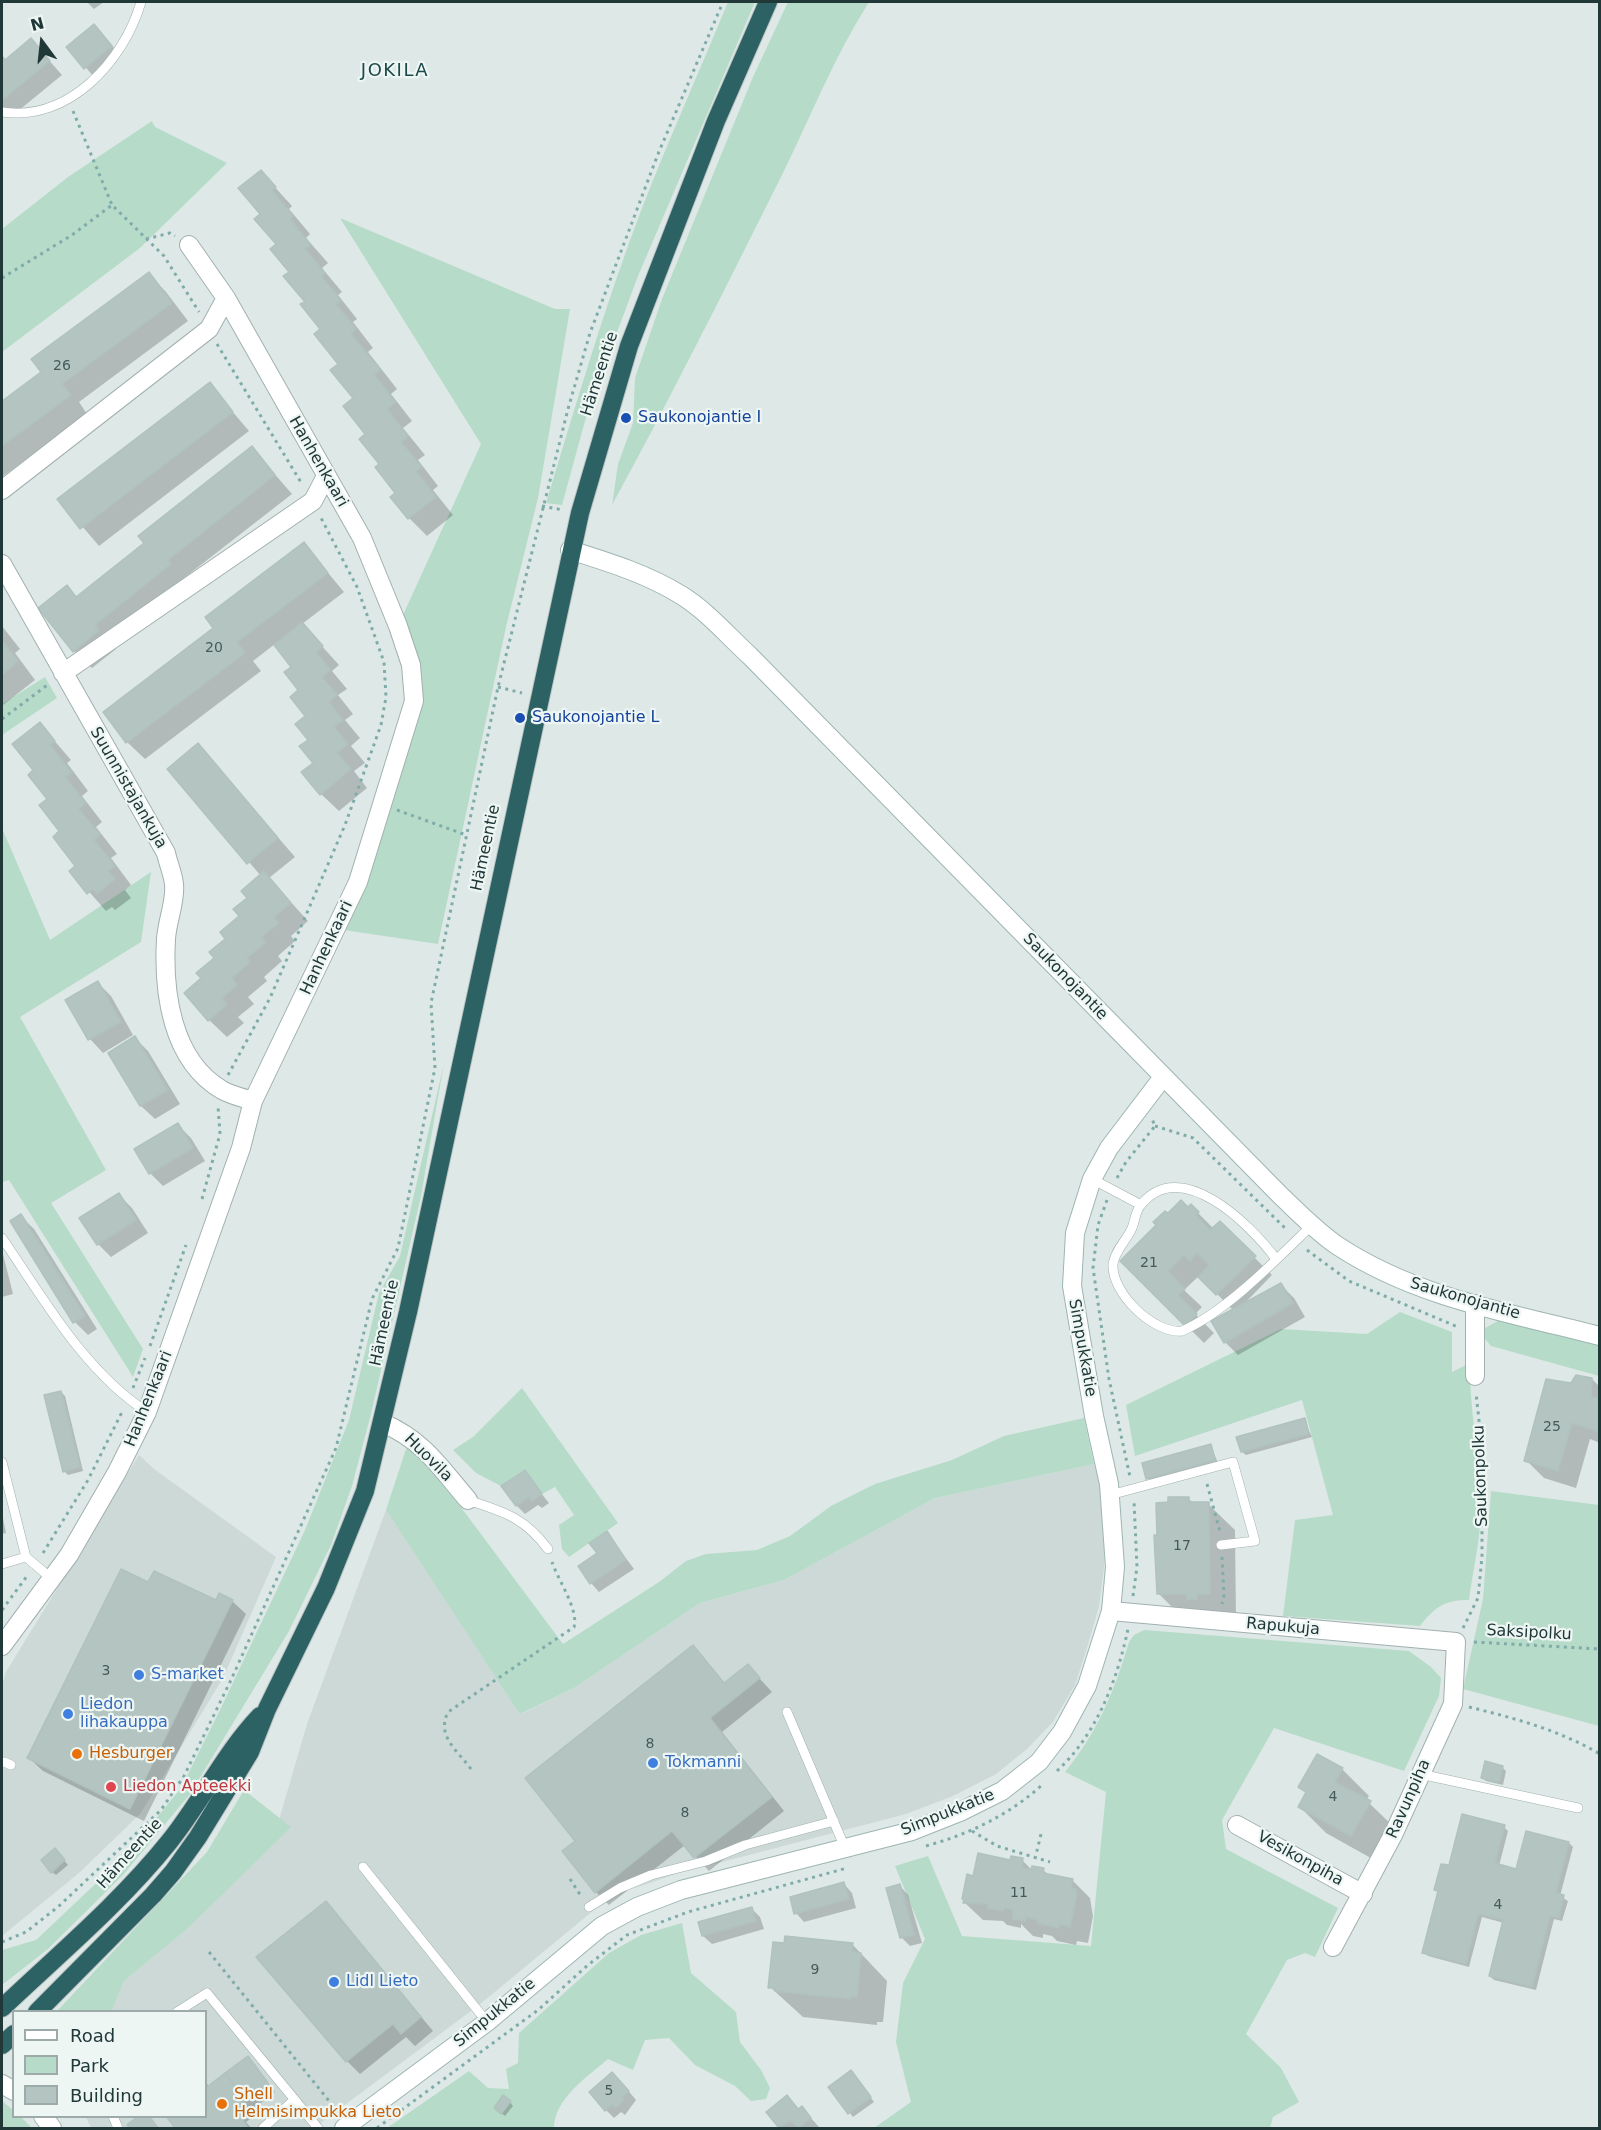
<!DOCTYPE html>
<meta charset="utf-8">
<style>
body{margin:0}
#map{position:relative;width:1601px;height:2130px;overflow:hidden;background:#dee9e7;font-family:"DejaVu Sans",sans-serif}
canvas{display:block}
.frame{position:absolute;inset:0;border:3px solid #203838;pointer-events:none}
.legend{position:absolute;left:12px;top:2010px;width:195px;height:108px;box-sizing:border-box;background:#eef6f4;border:2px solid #9caaa9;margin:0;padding:8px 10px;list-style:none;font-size:18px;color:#203838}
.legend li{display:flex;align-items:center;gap:12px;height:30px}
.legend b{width:30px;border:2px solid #9caaa9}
.north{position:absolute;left:12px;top:12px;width:60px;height:60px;-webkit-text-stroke:4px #eef6f4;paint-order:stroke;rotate:345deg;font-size:16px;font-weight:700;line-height:24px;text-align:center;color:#203838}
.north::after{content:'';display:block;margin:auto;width:21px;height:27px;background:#203838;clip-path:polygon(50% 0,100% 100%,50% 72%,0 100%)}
</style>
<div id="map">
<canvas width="1601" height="2130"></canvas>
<div class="frame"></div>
<ul class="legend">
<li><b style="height:8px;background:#fff"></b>Road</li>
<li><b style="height:16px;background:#b6dbc9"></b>Park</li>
<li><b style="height:16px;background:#b3c4c1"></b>Building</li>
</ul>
<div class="north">N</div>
</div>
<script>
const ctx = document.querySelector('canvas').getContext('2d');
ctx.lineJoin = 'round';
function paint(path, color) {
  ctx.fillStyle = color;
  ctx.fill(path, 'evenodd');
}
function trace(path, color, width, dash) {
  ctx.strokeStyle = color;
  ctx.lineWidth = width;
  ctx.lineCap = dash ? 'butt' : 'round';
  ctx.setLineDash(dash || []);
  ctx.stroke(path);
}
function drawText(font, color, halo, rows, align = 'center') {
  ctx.font = font + ' "DejaVu Sans",sans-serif';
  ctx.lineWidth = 4.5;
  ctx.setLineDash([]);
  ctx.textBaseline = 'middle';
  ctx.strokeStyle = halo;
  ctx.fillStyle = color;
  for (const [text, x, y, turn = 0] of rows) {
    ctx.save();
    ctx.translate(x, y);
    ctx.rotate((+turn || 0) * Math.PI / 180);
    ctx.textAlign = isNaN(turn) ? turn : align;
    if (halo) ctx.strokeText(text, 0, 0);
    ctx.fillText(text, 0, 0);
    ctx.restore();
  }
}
paint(new Path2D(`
 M139,1455L154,1469L276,1557L223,1678L141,1813L79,1873L2,1936V1684L6,1672Z
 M1094,1464L1099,1482L1105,1527L1104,1568L1099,1606L1086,1651L1075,1685L1053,1722L1027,1749L996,1774L953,1796L906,1814L676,1874L629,1890L594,1910L479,2005L314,2128H91L86,2117L206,2116V2012L112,2011L124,1981L186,1930L272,1844L307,1724L386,1510L521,1714L574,1688L700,1603L784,1580L935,1498Z`), '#ccd9d6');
paint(new Path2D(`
 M728,2H755L638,276L588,410L562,505L546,503C576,404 605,305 642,208C669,139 700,70 728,2Z
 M788,2H869C834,57 810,118 781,177C726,287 671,397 612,505L618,464L633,423L635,378L662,299L753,77Z
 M152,121L155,127L227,163L140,248L2,352V229L68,177Z
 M340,218L555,309H570L538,498L506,627L438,944L337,929L414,701L398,626L481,444Z
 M45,677L57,698L2,735V704Z
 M2,828L50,940L151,872L141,942L20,1017L106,1170L51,1203L143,1349L133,1377L9,1180L2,1182Z
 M444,1063L421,1196L371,1414L352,1486L331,1545L289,1631L190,1794L123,1875L48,1949L2,1985V1950L36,1940L127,1854L181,1788L221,1708L305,1530L349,1420L379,1293L400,1256Z
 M1400,1312L1452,1332V1372L1470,1363C1469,1418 1484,1472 1480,1526C1478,1551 1472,1576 1469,1600C1444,1600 1435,1607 1420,1626L1283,1616L1295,1520L1333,1515L1302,1400L1135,1456L1126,1405L1281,1329L1367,1334Z
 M1503,1318L1599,1344V1376L1491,1346L1485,1339V1328Z
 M522,1388L618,1523L569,1557L562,1549L559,1525L574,1515L555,1487L542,1494L524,1470L501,1486L476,1473L453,1450L473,1437Z
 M1084,1418L1094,1464L935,1498L784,1580L700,1603L574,1688L520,1714L386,1510L408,1443L460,1506L563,1644L659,1582L686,1561L706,1554L757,1550L790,1536L831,1506L875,1484L952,1460L1004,1436Z
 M1491,1491L1599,1505V1726L1463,1689L1483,1599Z
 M1144,1630L1409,1651L1431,1667L1441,1678L1439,1696L1404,1771L1274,1728L1222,1820L1226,1849L1338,1908L1315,1957L1305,1953L1287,1960L1246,2034L1281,2068L1299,2102L1273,2117L1270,2128H874L911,2102L896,2042L903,1983L925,1939L895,1866L928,1856L962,1936L1091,1946L1106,1792L1065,1772C1098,1731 1114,1692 1129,1642L1134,1635Z
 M244,1790L291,1827L186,1930L124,1981L112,2011H57L207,1852Z
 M682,1923L691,1973L736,2012L740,2042L761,2070L770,2088L766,2099L751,2101L735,2086L695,2065L669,2038L645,2040L633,2070L608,2059C588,2076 554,2099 554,2128H387L469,2071L488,2088L509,2089L506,2069L518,2063L519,2033L609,1953L641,1935Z
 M2,2101L13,2110L14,2116L21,2117L32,2128H2Z`), '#b6dbc9');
paint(new Path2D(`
 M87,2H104L94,9Z
 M102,34L120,55L94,77L68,47Z
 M31,40L62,75L12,116L2,106V55L6,61Z
 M261,172L292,206L289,209L310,234L306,238L328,263L322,268L342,292L338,295L357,319L353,322L373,348L368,352L397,389L391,394L412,421L403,428L425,455L418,460L438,486L433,490L453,515L427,536L409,518L381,464L340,364L262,215Z
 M149,274L166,292L188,321L79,402L87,414L2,477V403L43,372Z
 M209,384L249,431L99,546L59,499Z
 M252,448L292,494L184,578L188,583L111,643L116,649L92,668L74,651L67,587L78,598L146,543Z
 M304,544L344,592L302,624L339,665L332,671L347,689L338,695L353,714L345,720L360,738L351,746L365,763L354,771L367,788L339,811L321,794L300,690L293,667L275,644L253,661L261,671L145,759L127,742L216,629Z
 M2,626L20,649L15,653L35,680L3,705Z
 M40,724L71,760L67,763L88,791L82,796L102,822L96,827L117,854L111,858L131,885L125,890L131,898L115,910L112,907L106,911L71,871L77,866L35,771Z
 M198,745L295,857L269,878L308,921L291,936L295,941L278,956L282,961L264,977L267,981L248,997L254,1004L238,1017L244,1023L227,1037L209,1020L204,979L241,916L261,876L169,769Z
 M98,983L111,996L133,1035L103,1053L90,1039L67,1001Z
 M135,1038L148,1051L180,1104L155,1119L141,1106L110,1053Z
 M178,1125L191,1138L205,1161L163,1186L150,1173Z
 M119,1195L132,1208L148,1233L111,1257L98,1244Z
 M1191,1206L1214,1229L1220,1223L1272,1275L1243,1305L1281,1285L1294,1298L1305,1317L1238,1355L1225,1342L1234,1311L1199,1276L1184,1290L1202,1307L1195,1314L1214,1333L1204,1343L1122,1261L1168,1215Z
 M21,1216L34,1229L97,1329L88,1335L75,1322Z
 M2,1250L13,1294L2,1297Z
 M1592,1379L1600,1387V1443L1590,1439L1576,1488L1544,1478L1526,1460L1571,1385Z
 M61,1392L65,1396L83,1471L68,1475L64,1471Z
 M1304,1420L1312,1437L1246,1455L1242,1452Z
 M1211,1446L1218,1463L1151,1482L1148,1478Z
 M524,1472L549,1503L542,1508L538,1505L525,1514L517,1506Z
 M1188,1498L1194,1504H1208L1235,1530L1236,1620H1185L1159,1594L1158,1537Z
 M2,1513L6,1533L2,1534Z
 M607,1533L634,1569L599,1592L591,1583Z
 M149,1584L217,1602L220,1595L232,1601L246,1614L144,1821L43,1771L29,1758Z
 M693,1647L725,1684L748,1666L772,1692L722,1732L784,1811L709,1871L685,1845L609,1905L596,1892L577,1841Z
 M1502,1767L1506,1771L1503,1785L1486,1781L1482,1778Z
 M1342,1769L1369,1796L1366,1800L1396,1829L1378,1862L1326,1833L1300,1807L1307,1794L1300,1787Z
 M1504,1827L1508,1831L1499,1866L1518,1871L1527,1833L1569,1843L1573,1847L1560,1896L1568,1901L1562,1921L1554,1919L1536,1990L1494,1980L1490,1976L1504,1923L1482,1917L1469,1967L1428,1956L1424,1952L1439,1893L1436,1890L1450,1867Z
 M59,1854L68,1865L56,1875L52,1872Z
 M1022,1860L1033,1871L1043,1870L1049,1875L1072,1880L1090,1898L1093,1916L1088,1943L1077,1941L1076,1945L1057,1941L1052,1936L1043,1934V1938L1033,1936L1021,1924V1928L1007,1925L1003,1921L983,1920L965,1903L963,1898L975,1878Z
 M844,1884L852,1893L856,1908L804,1922L796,1913Z
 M900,1886L908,1895L922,1943L910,1946L902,1938L888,1889Z
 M326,1903L433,2031L415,2046L406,2037L360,2074L347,2061Z
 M751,1908L760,1917L764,1929L712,1944L703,1936Z
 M852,1944L887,1981L883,2022H877V2025L803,2017L770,1987Z
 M248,2058L275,2092L253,2109L257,2114L246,2122L251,2128H177L168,2116H206V2082L209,2087Z
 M855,2075L874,2102L853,2117L830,2087Z
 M621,2082L636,2100L625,2115L621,2112L614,2118L606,2110Z
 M787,2097L799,2110L802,2108L819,2127L781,2128L768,2112Z
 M510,2102L513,2106L505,2116L500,2112Z`), '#0003');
const building = new Path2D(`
 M94,24L112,46L84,69L66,47Z
 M31,38L50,61L2,100V56L5,60Z
 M261,170L276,187L272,190L293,216L290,219L311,245L305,249L325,273L321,276L341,300L336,304L356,329L351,334L381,370L374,375L396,402L387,409L408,436L401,442L422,467L416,471L436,497L408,519L390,497L395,493L375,467L379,464L359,439L365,434L343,406L353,398L330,370L338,364L314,334L320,329L300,304L305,302L283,276L289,272L270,249L276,244L254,219L260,214L238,188Z
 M149,272L172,303L62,384L71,395L2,446V401L41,372L31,359Z
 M210,382L233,412L80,529L57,499Z
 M252,446L275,475L168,560L171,564L95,625L99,630L73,652L38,608L67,585L76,597L144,543L138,536Z
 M304,542L328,573L237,642L245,653L126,743L103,712L213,628L205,617Z
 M302,622L323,646L316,652L330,670L322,677L337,695L329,702L343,720L334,727L348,744L337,753L351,769L320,795L301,772L313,763L299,746L308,740L295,724L305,716L290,697L298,690L284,672L291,667L274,645Z
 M2,640L18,661L2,675Z
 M40,722L55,741L50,745L72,773L65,777L86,803L79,809L100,835L94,840L115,866L108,871L115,879L97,894L93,889L87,894L69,871L75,866L53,837L59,831L39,805L47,799L28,775L33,770L12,744Z
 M198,743L278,838L247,864L167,769Z
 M264,871L291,903L274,917L279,923L261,937L266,942L247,958L250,962L232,978L237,985L222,998L227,1004L208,1021L184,993L201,978L196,973L214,958L209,952L225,939L220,932L239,916L233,909L247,898L241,891Z
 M98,981L121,1022L88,1040L65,1000Z
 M135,1036L168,1090L140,1106L108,1053Z
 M178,1123L193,1148L149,1174L134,1149Z
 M119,1193L136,1220L97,1245L79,1218Z
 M1181,1200L1188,1207L1191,1204L1199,1212L1196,1215L1210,1230L1220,1221L1256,1256L1216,1295L1198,1277L1209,1265L1197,1253L1190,1261L1184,1255L1168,1271L1185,1289L1178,1295L1197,1314L1185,1326L1120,1261L1156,1225L1153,1222L1165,1211L1168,1213Z
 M21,1214L85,1316L73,1323L10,1221Z
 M1281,1283L1293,1303L1224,1343L1211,1321Z
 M1576,1375L1592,1378L1591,1397L1600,1399V1432L1572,1423L1558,1471L1524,1461L1546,1379L1571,1383Z
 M61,1391L80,1467L63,1472L44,1395Z
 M1305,1418L1309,1434L1241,1452L1236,1437Z
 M1211,1444L1215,1460L1146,1479L1142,1463Z
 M525,1470L542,1494L532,1501L529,1497L516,1506L501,1486Z
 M1168,1497H1189V1502H1209L1210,1594H1197V1599H1187L1186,1594H1157L1154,1535H1157L1156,1503L1168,1502Z
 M607,1531L626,1560L590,1584L578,1566L597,1553L589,1543Z
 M121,1569L148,1582L154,1571L216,1600L219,1593L233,1600L130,1809L27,1758Z
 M693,1645L724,1683L748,1664L760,1678L710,1718L772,1797L694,1858L672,1831L595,1893L562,1851L575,1841L525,1778Z
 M1317,1754L1343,1768L1335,1782L1371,1801L1351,1836L1298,1807L1306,1792L1298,1787Z
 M1485,1761L1503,1766L1499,1782L1481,1778Z
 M1462,1814L1505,1825L1495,1863L1516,1869L1526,1831L1569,1842L1556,1893L1564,1895L1559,1918L1550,1916L1532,1987L1489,1976L1503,1920L1478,1914L1466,1964L1422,1953L1438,1891L1434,1890L1441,1864L1449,1865Z
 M55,1848L65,1860L51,1873L41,1860Z
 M978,1853L1010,1860L1011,1856L1023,1858L1022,1868L1031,1870L1032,1866L1044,1868L1043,1873L1073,1879L1071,1888L1076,1889V1898L1070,1927L1059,1924V1928L1037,1923L1038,1920L1026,1917L1025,1921L1013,1919V1909L1004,1908L1003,1911L987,1908L988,1904L963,1903L964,1899H962L967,1874L973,1876Z
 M844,1882L849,1899L794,1914L790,1897Z
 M900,1884L914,1935L900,1938L886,1888Z
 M326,1901L421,2017L401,2034L393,2024L346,2062L256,1957Z
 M752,1907L756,1921L702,1936L698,1922Z
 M785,1936L853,1943L852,1952L861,1953L857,1997L851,1996V1999L775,1991V1988H768L773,1942L784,1943Z
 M248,2056L268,2083L245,2100L225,2073Z
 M851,2070L871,2097L848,2114L828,2087Z
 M612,2072L629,2091L622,2097L624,2100L615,2108L612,2104L605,2111L589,2092Z
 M225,2073L245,2100L234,2108L247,2126L243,2128H175L166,2116H206V2085L207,2087Z
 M503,2095L511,2101L501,2114L494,2108Z
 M787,2095L798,2109L802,2106L811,2118L799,2128L790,2121L779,2128L766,2112Z
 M138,2116H149L158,2128H130L127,2125Z`);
paint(building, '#b3c4c1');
trace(building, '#b0c2bf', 1.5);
const lane = new Path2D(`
 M2,112C69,122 124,61 141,2
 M1092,1179L1141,1205
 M2,1238C44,1299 84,1371 147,1412
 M1276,1259C1251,1225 1180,1154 1140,1206C1135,1213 1135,1221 1132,1228C1127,1240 1115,1250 1113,1264C1111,1293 1154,1334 1182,1331C1226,1312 1277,1259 1312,1225
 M2,1462L26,1557
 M1110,1495L1233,1462L1255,1541L1221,1545
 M468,1500C504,1512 524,1517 548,1549
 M2,1564L26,1557L52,1579
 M787,1712L845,1848
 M4,1762L11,1765
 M1420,1774L1578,1808
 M363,1867L487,2022
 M589,1907L620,1888L651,1875L706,1861L745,1845L834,1821
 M177,2012L207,1993L318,2128
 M113,2116L118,2128
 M263,2128L294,2100`);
const street = new Path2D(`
 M2,490L209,329L226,298
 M2,564L166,853C168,863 173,874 174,884C176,901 167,921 166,939C163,991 171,1060 222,1090C231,1095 243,1098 253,1101
 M63,673L313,501L326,476
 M1475,1376V1304
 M383,1423C424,1441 439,1466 468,1500
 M1111,1611L1456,1642L1453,1704L1393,1835L1333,1947
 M2,1646L69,1555L117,1472L147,1412L241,1148L253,1101L358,882L414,701L411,665L398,626L362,538L226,298L189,245
 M1237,1825L1363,1894`);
const secondary = new Path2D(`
 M570,550C608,562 647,574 681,595C707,611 728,636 750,656L1280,1195C1298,1212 1317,1232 1338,1246C1417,1298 1510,1313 1600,1336
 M2,2084L14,2091
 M43,2116L52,2128
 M344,2128L487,2022L602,1926L637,1907L681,1890L912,1831L960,1812L1002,1791L1039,1762L1062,1732L1087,1686L1111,1611L1115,1567L1109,1484L1094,1416L1072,1286L1075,1233L1092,1179L1109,1148L1163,1077`);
const highway = new Path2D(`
 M2,2008C59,1954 120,1903 169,1842C202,1801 224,1754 260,1716
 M37,2012L153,1895L173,1872L198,1837L250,1752L267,1709L326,1588L365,1491L408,1312L580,513L629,346L716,121L768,2
 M2,2045L14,2034`);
trace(lane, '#a1b0af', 10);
trace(street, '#a1b0af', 20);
trace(secondary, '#9db5b2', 20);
trace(highway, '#bcc3c3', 20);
trace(new Path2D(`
 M73,111L112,205
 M146,239L170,233L175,236
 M2,278L72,235L112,205L164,256L199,312
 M217,344L302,484
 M542,506L563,510
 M498,687L522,693
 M2,719L50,683
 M397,810L466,835
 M228,1075L270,998L345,825L381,725L386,697L384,662L357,587L320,516
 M1155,1126L1193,1138L1287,1230
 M1117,1178L1126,1162L1155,1126L1152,1119
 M202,1199L220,1134L218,1106
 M1107,1200L1098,1225L1093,1268L1109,1379L1130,1477
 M1307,1250L1349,1281L1458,1327
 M150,1346L186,1245
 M133,1388L145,1358
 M1207,1484L1220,1532
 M43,1553L88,1480L123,1410
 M1222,1557L1224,1595L1222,1604
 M1133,1596L1137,1567L1134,1501
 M2,1610L27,1576
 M1463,1628L1478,1598L1482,1557V1448L1476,1393
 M1474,1642L1600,1649
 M1469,1707C1514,1718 1559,1730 1600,1754
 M471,1769C457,1750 436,1736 448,1712L574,1627C579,1610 558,1580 552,1562
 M1057,1771C1096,1735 1117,1681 1128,1629
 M972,1831L997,1846L1050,1862
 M926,1846C969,1834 1007,1816 1041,1786
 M1035,1859L1042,1830
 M570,1879L581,1896
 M2,1942L26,1932L59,1906L161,1810L184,1776L231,1680L336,1448L372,1299L398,1248L435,1068L431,1003L498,687L568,409L590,333L658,154L723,2
 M209,1952L338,2112
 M377,2128L538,2010L588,1965L627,1935L688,1912L847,1868`), '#7faca9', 3, [3, 4.5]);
trace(lane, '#fff', 9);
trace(street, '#fff', 18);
trace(secondary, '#fff', 18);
trace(highway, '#2c6264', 18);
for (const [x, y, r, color] of [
 [626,418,6,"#1a4fb4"],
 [520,718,6,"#1a4fb4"],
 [139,1675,6,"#3f7fe0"],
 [68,1714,6,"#3f7fe0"],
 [77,1754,6,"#e8710a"],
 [653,1763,6,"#3f7fe0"],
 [111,1787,6,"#e0444e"],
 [334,1982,6,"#3f7fe0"],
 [222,2104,6,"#e8710a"]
]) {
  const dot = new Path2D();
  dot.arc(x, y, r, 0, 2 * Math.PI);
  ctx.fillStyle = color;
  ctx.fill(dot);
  trace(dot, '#eef6f4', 2);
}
drawText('14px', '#455b5a', null, [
 ["26",62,366],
 ["20",214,648],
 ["21",1149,1263],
 ["25",1552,1427],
 ["17",1182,1546],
 ["3",106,1671],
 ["8",650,1744],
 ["4",1333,1797],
 ["8",685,1813],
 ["11",1019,1893],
 ["4",1498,1905],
 ["9",815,1970],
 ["5",609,2091]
]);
drawText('16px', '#203838', '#eef6f4', [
 ["Hämeentie",600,374,-72],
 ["Hanhenkaari",318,462,60],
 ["Suunnistajankuja",128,788,60],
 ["Hämeentie",486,848,-78],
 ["Hanhenkaari",327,948,-65],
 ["Saukonojantie",1065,977,46],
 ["Saukonojantie",1465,1299,16],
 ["Hämeentie",385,1323,-78],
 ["Simpukkatie",1082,1348,80],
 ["Hanhenkaari",149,1399,-68],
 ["Huovila",428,1458,45],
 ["Saukonpolku",1481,1476,-92],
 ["Rapukuja",1283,1627,5],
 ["Saksipolku",1529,1633,3],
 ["Ravunpiha",1409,1799,-66],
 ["Simpukkatie",948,1813,-22],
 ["Hämeentie",130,1854,-48],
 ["Vesikonpiha",1300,1859,29],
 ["Simpukkatie",495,2013,-39]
]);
drawText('16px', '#164399', '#eef6f4', [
 ["Saukonojantie I",638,418],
 ["Saukonojantie L",532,718]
], 'left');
drawText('16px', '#366cbe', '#eef6f4', [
 ["S-market",151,1675],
 ["Liedon",80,1705],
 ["lihakauppa",80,1723],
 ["Tokmanni",665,1763],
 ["Lidl Lieto",346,1982]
], 'left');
drawText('16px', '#c56008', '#eef6f4', [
 ["Hesburger",89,1754],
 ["Shell",234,2095],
 ["Helmisimpukka Lieto",234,2113]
], 'left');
drawText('16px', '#be3a42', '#eef6f4', [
 ["Liedon Apteekki",123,1787]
], 'left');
ctx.letterSpacing = '1.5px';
drawText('18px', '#1c4a4a', '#eef6f4', [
 ["JOKILA",395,71]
]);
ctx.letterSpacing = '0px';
</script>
